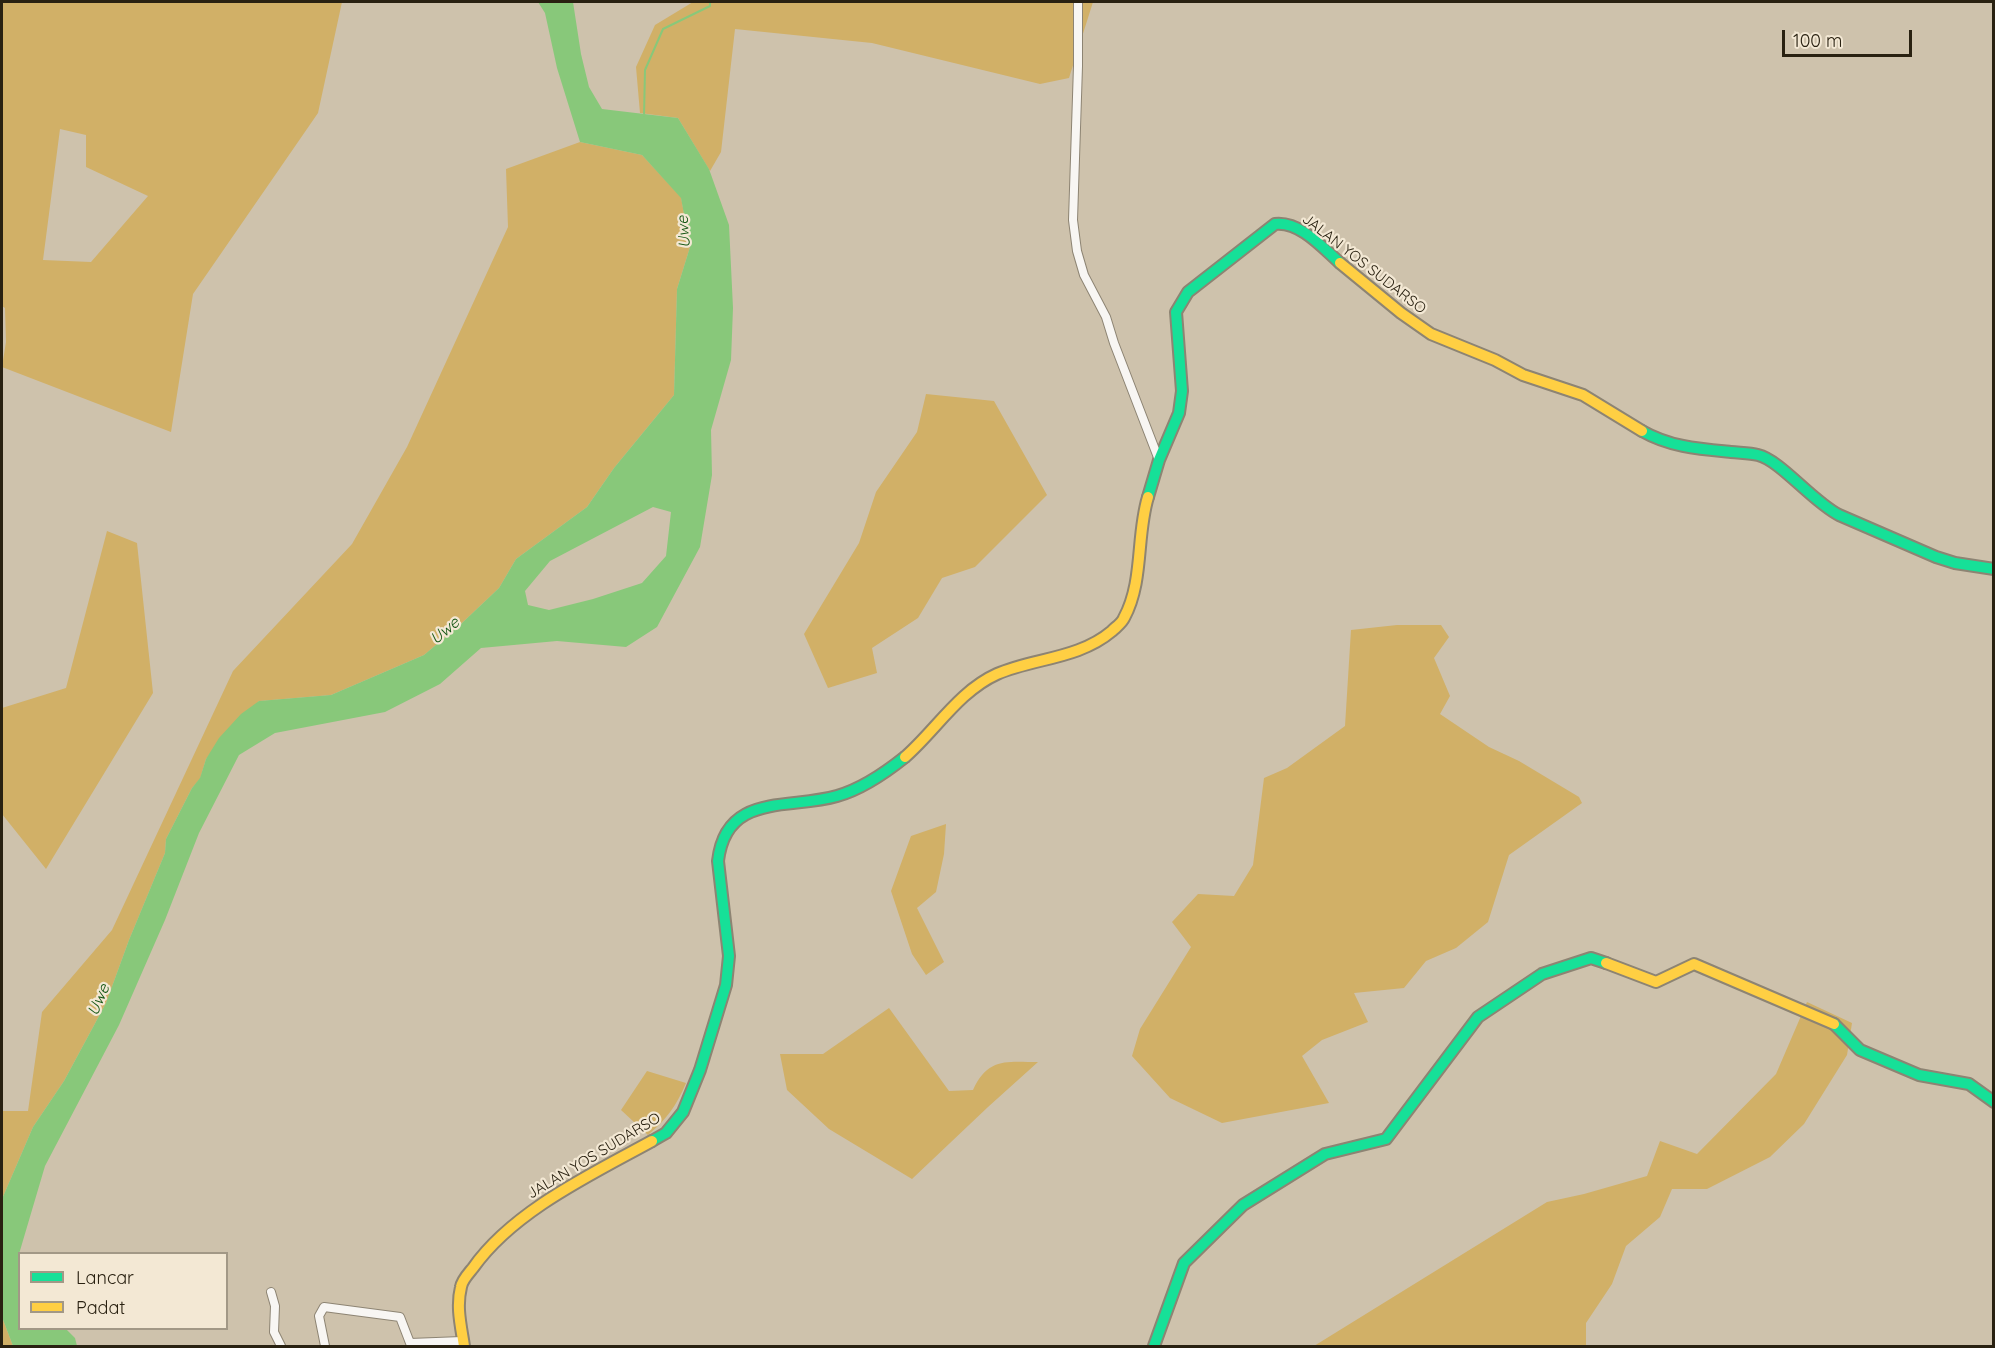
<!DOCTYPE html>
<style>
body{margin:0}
#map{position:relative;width:1995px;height:1348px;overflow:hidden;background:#cec2ac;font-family:Quicksand,sans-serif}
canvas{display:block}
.frame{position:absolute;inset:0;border:3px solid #292111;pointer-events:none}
.legend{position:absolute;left:18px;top:1252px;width:210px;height:78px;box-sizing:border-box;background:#f3e8d4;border:2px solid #a29886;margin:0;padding:8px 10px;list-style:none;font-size:18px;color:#292111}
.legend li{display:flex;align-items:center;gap:12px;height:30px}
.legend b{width:30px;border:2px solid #a29886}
.scale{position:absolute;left:1782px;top:30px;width:130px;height:27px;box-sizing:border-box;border:3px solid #292111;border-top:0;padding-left:8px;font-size:18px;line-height:21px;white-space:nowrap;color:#292111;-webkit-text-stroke:4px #f3e8d4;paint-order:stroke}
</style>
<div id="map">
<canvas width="1995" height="1348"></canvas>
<div class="frame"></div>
<ul class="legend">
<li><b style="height:8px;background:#16e098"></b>Lancar</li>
<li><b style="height:8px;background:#ffcf43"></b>Padat</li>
</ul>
<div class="scale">100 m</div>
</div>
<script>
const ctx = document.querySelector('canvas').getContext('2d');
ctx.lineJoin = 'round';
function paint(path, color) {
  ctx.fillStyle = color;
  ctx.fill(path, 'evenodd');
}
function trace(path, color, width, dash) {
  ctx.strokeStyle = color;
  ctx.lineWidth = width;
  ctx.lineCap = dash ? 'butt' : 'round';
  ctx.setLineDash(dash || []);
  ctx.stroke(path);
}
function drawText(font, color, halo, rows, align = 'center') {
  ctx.font = font + ' Quicksand,sans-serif';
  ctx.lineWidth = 4.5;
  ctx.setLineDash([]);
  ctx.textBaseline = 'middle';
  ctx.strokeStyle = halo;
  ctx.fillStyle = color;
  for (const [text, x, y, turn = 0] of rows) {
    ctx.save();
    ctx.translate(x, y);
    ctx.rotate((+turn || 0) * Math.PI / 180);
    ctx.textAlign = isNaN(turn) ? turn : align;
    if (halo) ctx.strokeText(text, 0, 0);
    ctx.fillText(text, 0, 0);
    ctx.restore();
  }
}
paint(new Path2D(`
 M2,2H342L318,113L193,294L171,432L2,367L6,342L5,308L2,306ZM60,129L86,135V167L148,196L91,262L43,260Z
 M693,2H1093L1069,78L1040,84L872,43L735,29L721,152L710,171L678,118L640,113L636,67L655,25Z
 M580,142L642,155L681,197L690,247L677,289L674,395L614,468L587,507L516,559L499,588L462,623L424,655L331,695L259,701L206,759L200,779L192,788L166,839L165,853L129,940L106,1003L64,1081L33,1127L2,1199V1111H28L42,1012L112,930L233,671L352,544L407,447L508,227L506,169Z
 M926,394L994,401L1047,495L975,567L942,578L918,618L872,648L877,673L828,688L804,634L859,543L876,492L917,432Z
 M107,531L137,543L153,693L46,869L2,814V708L66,688Z
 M1397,625H1441L1449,637L1434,658L1450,696L1440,714L1489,747L1519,761L1579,797L1582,803L1509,855L1488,922L1456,948L1426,961L1404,988L1354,993L1368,1022L1322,1040L1302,1056L1329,1103L1222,1123L1170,1098L1132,1056L1140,1029L1191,947L1172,922L1198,894L1234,896L1253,865L1264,778L1287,768L1345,726L1351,630Z
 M946,824L944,854L936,892L917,908L944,962L926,975L912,954L891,891L911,836Z
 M1807,1002L1852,1023L1847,1055L1804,1124L1770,1157L1707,1189H1672L1660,1217L1626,1246L1612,1284L1586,1323V1346H1314L1547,1202L1584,1194L1647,1176L1660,1141L1697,1154L1776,1074Z
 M889,1008L949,1091L973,1090C988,1057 1007,1062 1038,1062L988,1107L912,1179L829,1129L787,1090L780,1054H823Z
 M647,1071L686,1083C677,1105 666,1120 648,1135L621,1110Z
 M2,1317L13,1346H2Z`), '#d1b067');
paint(new Path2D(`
 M538,2H573L581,54L589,87L602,109L678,118L709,169L729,225L733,308L731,360L711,430L712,475L700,547L657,627L626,647L557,641L481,648L440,684L385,712L275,733L239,755L199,833L165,920L119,1025L45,1166L19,1254L20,1328L66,1329L75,1338L77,1346H13L2,1317V1199L33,1127L64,1081L106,1003L129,940L165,853L166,839L192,788L200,778L206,759L219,738L241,714L259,701L331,695L424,655L462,623L499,588L516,559L587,507L614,468L674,395L677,289L690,247L681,198L642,155L580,142L557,68L545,13ZM653,507L671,512L666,556L642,583L593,599L549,610L528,605L525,591L550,561Z`), '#88c87a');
trace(new Path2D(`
 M644,116L645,70L663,29L710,6V2`), '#88c87a', 2);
const street = new Path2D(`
 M1078,2V66L1073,220L1077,251L1084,275L1106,317L1114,343L1159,460
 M271,1292L275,1306L274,1332L281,1346
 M325,1346L319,1316L324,1307L400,1317L410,1343L462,1341`);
const fast = new Path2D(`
 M1642,431C1670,447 1699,449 1731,452C1740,453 1750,453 1758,455C1780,460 1813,502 1839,515L1936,557L1955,563L1994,569
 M1148,497L1159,460L1179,413L1182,391L1176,312L1188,292L1275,224C1300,221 1323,248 1340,263
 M1834,1024L1860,1050L1919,1075L1969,1084L1994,1102
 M652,1141L666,1133L683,1112L700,1070L726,985L729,956L718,861C726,792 789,810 837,796C862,789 885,773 905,757
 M1154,1346L1184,1263L1243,1205L1325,1154L1386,1139L1478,1017L1542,974L1591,958L1606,963`);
const slow = new Path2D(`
 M1340,263L1401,313L1431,334L1495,360L1523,375L1583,395L1642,431
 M905,757C935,731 959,691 997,674C1034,658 1079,659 1112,631C1116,627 1122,623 1124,618C1144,581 1136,536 1148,497
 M1606,963L1656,982L1694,964L1834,1024
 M464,1346C461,1326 456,1307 461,1287C462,1280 469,1273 473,1268C513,1211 592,1174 652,1141`);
trace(street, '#8d8473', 10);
trace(fast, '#8d8473', 14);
trace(slow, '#8d8473', 14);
trace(street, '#f8f6f3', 8);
trace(fast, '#16e098', 10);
trace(slow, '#ffcf43', 10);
drawText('15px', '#292111', '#f3e8d4', [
 ["JALAN YOS SUDARSO",1364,264,38],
 ["JALAN YOS SUDARSO",594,1156,-31]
]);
drawText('italic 16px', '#125512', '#f3e8d4', [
 ["Uwe",684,232,-94],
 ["Uwe",445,631,-40],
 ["Uwe",99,1000,-67]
]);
</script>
